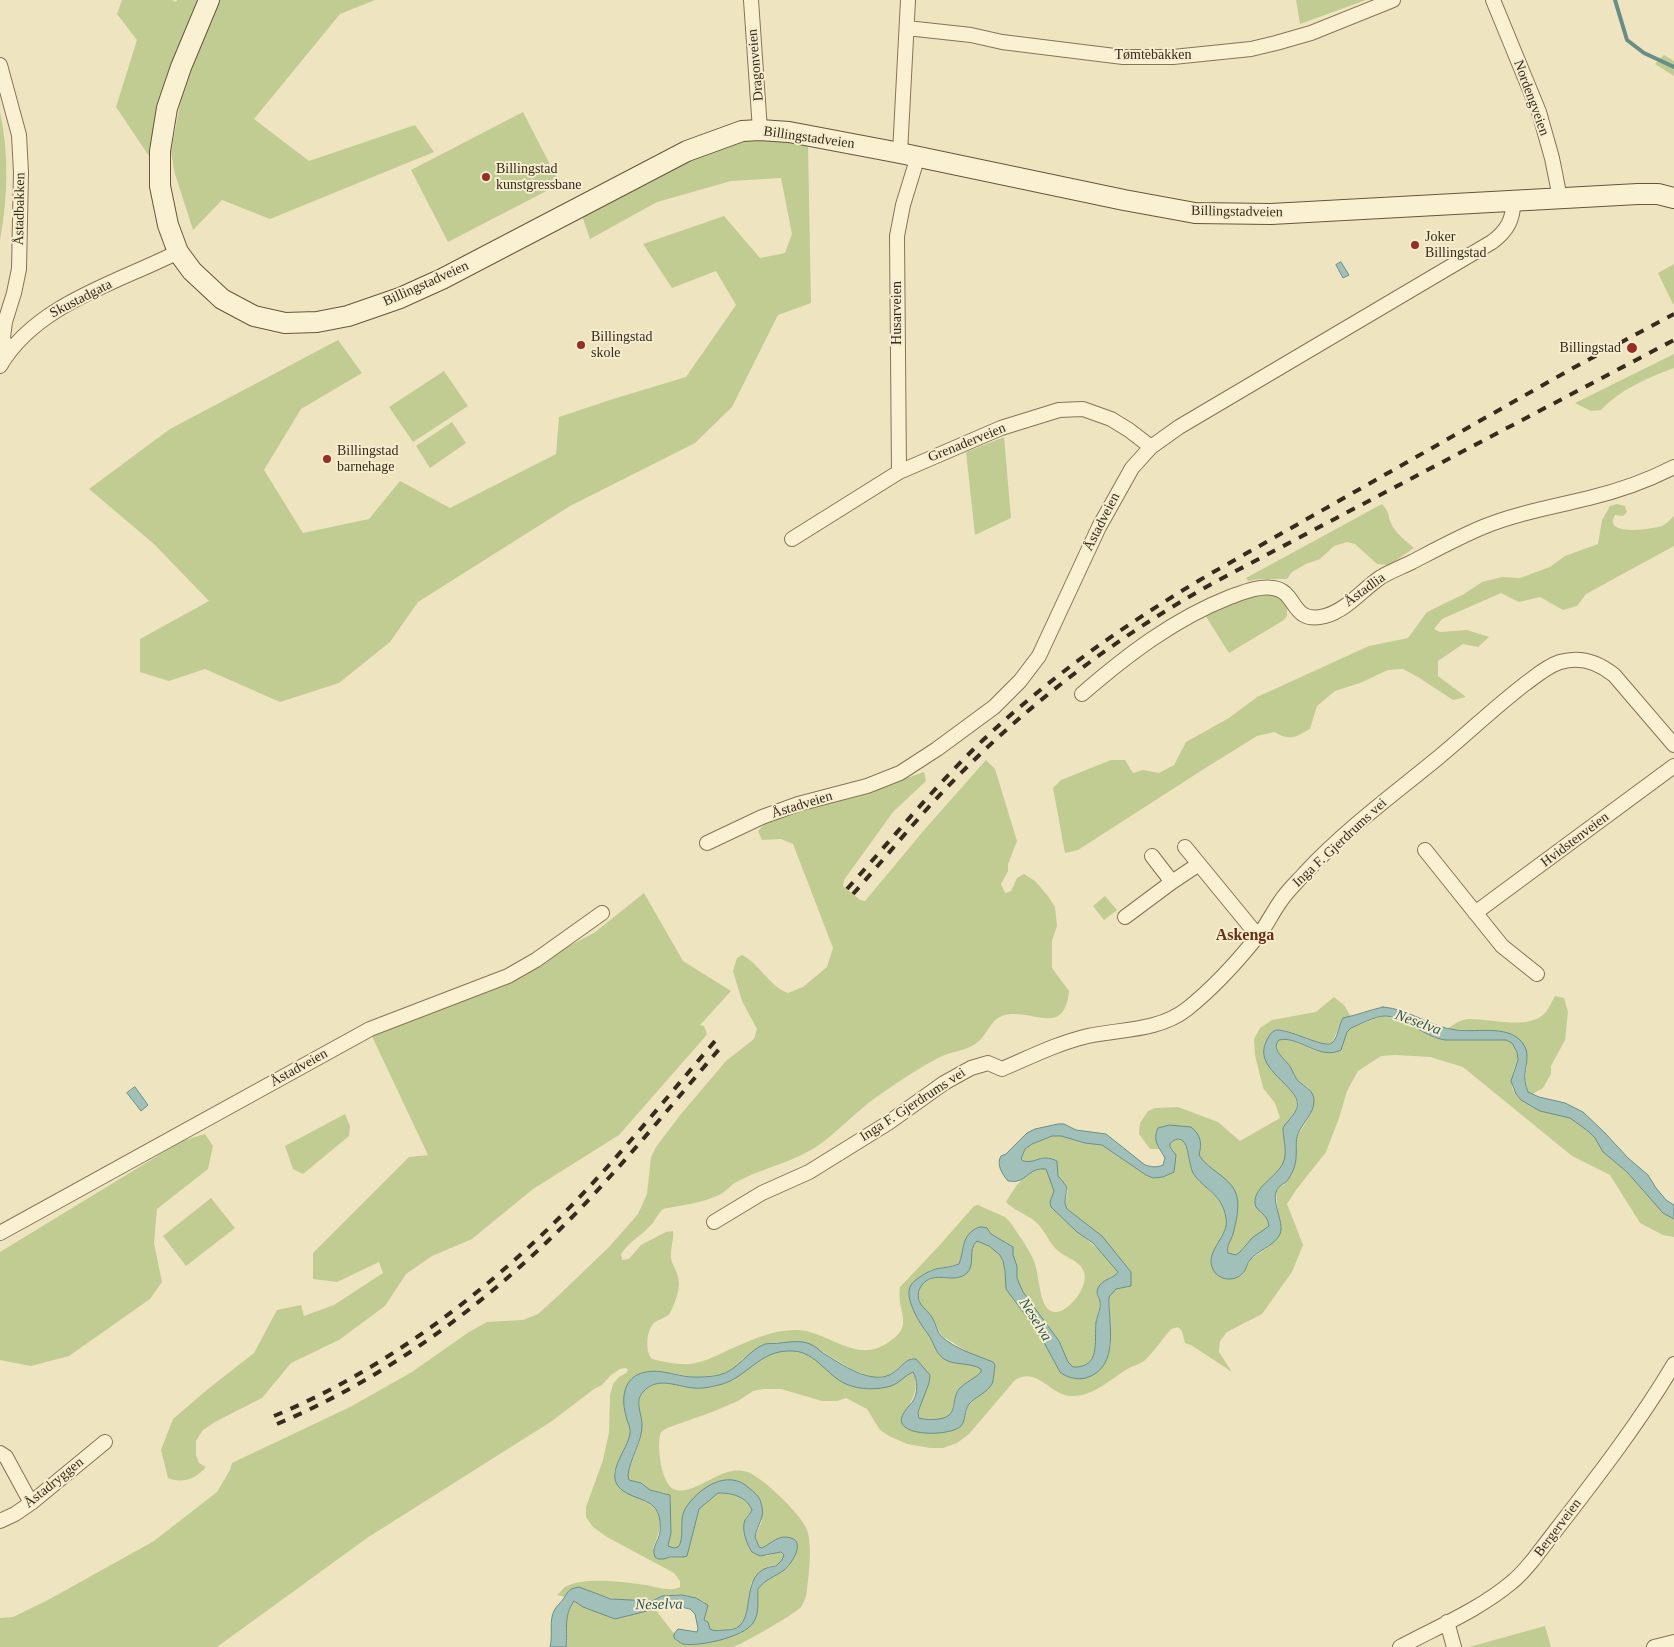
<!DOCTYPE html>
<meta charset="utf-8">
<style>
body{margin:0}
canvas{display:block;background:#eee4bf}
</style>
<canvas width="1674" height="1647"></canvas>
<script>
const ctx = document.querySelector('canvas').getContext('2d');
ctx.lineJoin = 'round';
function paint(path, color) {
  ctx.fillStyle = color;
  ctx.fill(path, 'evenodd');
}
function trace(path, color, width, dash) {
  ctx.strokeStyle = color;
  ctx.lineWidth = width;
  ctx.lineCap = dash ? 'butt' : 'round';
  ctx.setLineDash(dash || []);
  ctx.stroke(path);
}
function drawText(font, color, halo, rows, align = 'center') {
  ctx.font = font + ' Georgia,serif';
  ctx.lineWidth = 4;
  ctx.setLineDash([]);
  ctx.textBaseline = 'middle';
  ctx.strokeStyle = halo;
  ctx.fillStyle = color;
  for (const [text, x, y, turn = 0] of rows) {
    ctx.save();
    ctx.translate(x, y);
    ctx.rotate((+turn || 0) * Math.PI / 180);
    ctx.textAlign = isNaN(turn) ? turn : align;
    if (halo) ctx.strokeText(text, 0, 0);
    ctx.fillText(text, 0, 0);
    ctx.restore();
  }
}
paint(new Path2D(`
 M122,0H172L176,2L177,0H199L151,159L116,107L137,40L117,14Z
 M218,0H375L340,14L254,119L309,161L415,125L434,152L270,219L222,200L193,230L175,174L171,152L181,99L208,20Z
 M1296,0H1366L1300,24Z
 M1664,55L1674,61V76L1655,64Z
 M0,112C9,153 8,198 0,240Z
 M523,112L560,184L448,242L411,170Z
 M764,137L808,145L811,303L778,315L732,407L695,443L570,506L418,602L390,642L339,683L280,702L205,669L169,681L140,672V639L209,601L154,544L89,489L170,429L338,340L362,373L301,409L264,470L303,533L369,519L400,481L450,508L556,454L559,417L613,399L686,377L736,305L716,271L672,288L643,244L724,216L760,258L785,253L792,234L781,178L731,181L657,202L590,239L582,216L723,143Z
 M1674,264V304H1673L1658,273Z
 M1674,354V368C1647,378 1621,389 1601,410L1591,411L1575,403Z
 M444,371L468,406L413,442L389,407Z
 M452,422L466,443L430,468L416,446Z
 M1004,437L1011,518L975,535L966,452Z
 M1382,504C1391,515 1387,514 1391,523C1395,533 1406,541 1414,548L1389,565L1377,564L1355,544L1347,542L1334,546L1320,559L1306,564L1292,572L1287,579H1260L1248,581L1246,578Z
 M1617,504L1625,506L1627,512L1623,516L1615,515C1602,537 1653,529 1662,526C1666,524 1671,519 1674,516V546L1586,594L1577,606L1563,610L1540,597L1519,602L1501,593L1442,619L1434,629L1440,632L1467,630L1489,637L1478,647L1463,644L1438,661V676L1466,697L1453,700L1418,677L1403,669L1388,670L1360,683L1335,691L1317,706L1310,729C1293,738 1292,741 1274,732L1257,736L1207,767L1078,850L1065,853L1053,788L1061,780L1111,760H1125L1133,773L1143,770L1159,773L1174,765L1186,742L1229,718L1257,697L1369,646L1408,638L1427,612L1464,594L1482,582L1502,577L1520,578L1550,567L1565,556L1598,544L1602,520L1610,506Z
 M1275,592C1285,600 1288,602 1287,616L1284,620L1229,653L1205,615L1258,594Z
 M986,760L995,769L1017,841L1008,864V871L1001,884L1005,893L1011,891L1017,878L1024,874L1035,881L1048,896L1055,907L1057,926L1052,941V968L1069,991C1064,1040 1030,1006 1002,1016C991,1020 987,1034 979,1041C969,1051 950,1051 938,1058C915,1070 892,1086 871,1101C852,1116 835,1134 816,1147C797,1159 774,1166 753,1174C747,1177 739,1180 733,1184C729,1187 726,1191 721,1194C704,1203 682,1205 663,1209C657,1214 656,1220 651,1225C640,1237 631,1240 621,1254L622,1260L629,1259L641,1245L666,1232L673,1231C674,1241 670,1249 671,1258C672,1264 675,1268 677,1273C682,1286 676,1301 670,1313C667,1318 658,1319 654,1323C646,1331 645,1351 652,1359C665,1362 677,1365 690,1364C706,1362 719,1354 733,1348C753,1339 774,1330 795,1330C826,1329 854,1364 886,1344C917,1325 896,1314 900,1287L938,1247L974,1206L978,1205L1005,1217L1010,1222C1018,1234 1028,1247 1034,1261C1039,1273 1039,1299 1047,1308C1060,1324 1090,1289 1084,1272C1079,1259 1064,1258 1055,1248C1047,1239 1043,1226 1032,1219C1022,1212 1015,1211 1006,1202C1017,1185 1022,1173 1044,1168C1049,1171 1054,1183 1054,1190C1054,1194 1052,1199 1050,1202C1069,1230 1099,1244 1118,1272L1117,1275L1110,1277L1097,1295C1102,1305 1098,1311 1096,1322C1094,1341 1102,1368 1073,1367L1068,1363L1059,1341L1023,1292L1017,1278V1266L1013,1255V1247L991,1234L987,1228C981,1226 977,1227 972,1231C961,1240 964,1252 959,1264L930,1270L911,1285L909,1296L911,1303L921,1324L928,1334L934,1345L981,1369V1372C975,1379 967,1381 961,1387C954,1394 953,1407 951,1415C942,1421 929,1420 920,1418L918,1412L929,1383L930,1375L912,1358L890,1376L873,1377L853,1370L810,1344L798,1342L771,1343L764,1344L743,1359L737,1366L728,1372L720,1375L693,1377L672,1373L624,1398L625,1412L631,1432L621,1458L614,1471C615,1475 616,1482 618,1486C620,1490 627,1493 631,1494C661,1508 667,1516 653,1548L664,1559C671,1556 682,1559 687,1556L699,1509L718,1493C732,1493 746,1495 752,1510L745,1519L744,1526L749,1549L767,1556L779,1552L784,1555C782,1563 777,1566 769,1566L751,1583L745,1620L741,1626L729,1630L713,1631L710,1629L708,1622L704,1620L705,1614L707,1611L705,1602C692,1595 678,1593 664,1596C658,1597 654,1600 649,1601C627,1603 605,1598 585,1589L565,1597L557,1595C560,1593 562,1589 565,1587C583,1576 626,1582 646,1585C656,1587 670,1592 680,1587V1581L674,1573L607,1537L593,1527L586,1517V1507L603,1460L609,1433L610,1395L613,1384L619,1377L626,1373L628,1370L626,1368L620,1369L611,1375L602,1385L594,1389L552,1421L367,1538L217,1647H0V1618L13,1617L48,1600L154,1541L217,1492L230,1470L232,1463L350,1407L412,1372L469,1332L487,1322L523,1320L538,1314L559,1295L609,1247L638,1214L647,1194L651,1157L656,1147L681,1114L726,1061L754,1039L757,1029L742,1001L733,971L737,958L742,955C760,964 769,986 788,993L803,987L827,967L833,948L793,844L781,839L762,840L758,831L770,818L870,791L924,772L926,781L893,812L844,880L843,886L860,900L865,901L925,829Z
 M644,893L683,961L731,991L700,1025L704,1026L707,1034L704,1038L619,1135L533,1189L472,1239L432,1256L406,1274L385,1306L339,1340L291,1363L262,1398L215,1422L203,1430L196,1441V1455L199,1463L206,1467C195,1479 184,1484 168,1478L161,1450L173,1419L208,1389L254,1353L277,1310L301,1305L304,1316L334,1305L383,1273L379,1262L337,1282L313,1279V1253L409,1157L428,1155L368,1028L498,983L594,933Z
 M1105,896L1117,910L1104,920L1093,906Z
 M1555,996L1564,998L1568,1012L1565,1040L1551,1066V1074L1543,1088L1531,1095L1528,1092L1525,1079L1527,1065L1507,1032L1447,1029C1454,1024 1460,1020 1468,1019C1490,1018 1528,1031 1545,1013C1549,1008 1552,1001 1555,996Z
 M1334,997L1344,1005L1351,1017L1343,1018L1332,1043C1315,1048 1295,1028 1276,1030L1271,1070C1281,1081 1303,1097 1295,1112C1291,1118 1286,1122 1283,1128C1283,1138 1286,1147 1285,1156C1283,1175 1259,1183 1255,1203L1261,1212L1265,1214L1269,1226L1245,1245L1240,1252L1236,1255L1228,1253L1227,1250L1238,1208L1201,1159L1185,1126L1175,1127L1169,1125L1157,1145L1159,1149H1150L1139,1134L1140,1123L1148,1111L1155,1108L1178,1107L1218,1122L1240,1141L1280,1118L1275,1103L1263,1088L1255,1055L1254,1039L1260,1028L1272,1020L1316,1012Z
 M1382,1016L1399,1019L1445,1040H1506L1512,1043L1517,1052L1518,1059L1513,1072L1512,1088L1516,1095L1521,1100L1540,1111L1570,1118L1588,1131L1595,1138L1603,1152L1627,1172L1663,1213L1674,1219V1237L1663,1235L1640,1223L1610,1175L1572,1156L1463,1067L1430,1057L1395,1055L1381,1056L1358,1071L1347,1091L1339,1118L1326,1152L1296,1190L1287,1204L1303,1245L1292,1272L1262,1314L1227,1332L1220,1341L1219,1352L1232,1372L1191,1345L1185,1343L1182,1331L1178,1327L1171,1329C1162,1339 1154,1352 1144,1361C1139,1365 1131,1366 1126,1370C1109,1380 1093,1397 1071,1396C1049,1395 1038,1366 1015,1380L969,1434L957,1443L943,1448H930L907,1444L889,1436L880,1430L867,1409L846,1398L837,1401H822L781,1389H763L753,1391L738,1401L712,1412L667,1428L661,1432C656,1444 661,1487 676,1490C693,1494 715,1473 733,1471C737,1470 744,1471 748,1472C763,1478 805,1517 808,1533C812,1550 809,1572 807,1589C807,1595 804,1603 801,1607C795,1614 741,1645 733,1647C724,1647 698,1647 687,1647C647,1647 607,1647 566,1647C568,1628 563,1619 574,1601L579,1605L614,1619L655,1609L682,1644C702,1645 722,1640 741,1633L758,1598V1592L760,1586L793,1558L779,1538L762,1548L759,1547L755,1537L762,1521V1505L715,1482L678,1547L674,1548L668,1546L671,1533L670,1507L671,1498L666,1493L649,1490L641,1483L629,1480L628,1475C630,1462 639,1449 641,1436C644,1421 633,1403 643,1392C658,1376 676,1386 694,1388C703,1389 711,1387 720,1385C748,1377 760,1347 794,1351C803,1352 812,1356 818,1362C822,1365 825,1369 830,1371C847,1378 867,1382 885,1387L893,1385L910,1372H914C920,1395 909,1402 901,1421L905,1427L965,1417L968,1406L993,1380L995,1365L993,1362L973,1355L942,1336C938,1331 937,1325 933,1319C929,1313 921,1308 919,1301C915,1292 923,1280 933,1278C942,1276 954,1281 963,1275C976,1265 966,1251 977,1241C985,1243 995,1248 1000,1255C1007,1266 1003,1279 1010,1291C1018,1307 1031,1320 1041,1335C1048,1346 1054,1360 1060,1372L1076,1378L1111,1346L1109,1297L1116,1289L1129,1287L1102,1236L1067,1209L1065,1204L1068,1190L1058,1176L1057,1161C1040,1153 1037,1164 1023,1161L1021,1159L1025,1149L1032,1144L1052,1136H1061L1085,1143L1102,1145L1146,1175L1153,1178L1163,1177L1174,1151L1170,1147V1144C1173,1140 1178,1137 1183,1141C1187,1144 1189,1167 1194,1174C1203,1188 1217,1192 1224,1210C1225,1213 1227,1217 1227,1221C1226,1232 1218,1243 1213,1253L1230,1279L1241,1276L1251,1259L1267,1248L1279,1236L1281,1227L1278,1215L1276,1192L1279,1187L1284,1185L1296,1156L1297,1137L1311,1114L1314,1099L1308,1087L1299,1082L1285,1060L1278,1053L1276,1043L1279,1040C1295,1036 1310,1053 1327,1052C1331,1052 1338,1048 1342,1047L1347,1032L1351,1028Z
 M345,1114L350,1126L349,1136L303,1174L293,1169L285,1146Z
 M205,1134L213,1146L208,1169L157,1209L154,1243L162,1282L150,1299L69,1356L31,1366L0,1360V1252L182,1141Z
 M211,1198L235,1228L186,1266L163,1236Z
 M1545,1626L1551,1647H1469Z`), '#c1cc93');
const water = new Path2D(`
 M1341,262L1349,275L1343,278L1336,265Z
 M1383,1007C1410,1009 1431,1028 1457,1030C1478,1033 1513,1023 1525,1047C1529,1055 1526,1064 1525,1073C1524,1080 1526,1086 1528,1092L1539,1097L1565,1103L1583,1112L1605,1133L1628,1158L1648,1175L1656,1188L1666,1200L1674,1205V1219L1663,1213L1627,1172L1603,1152L1595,1138L1588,1131L1570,1118L1540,1111L1521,1100L1516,1094L1511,1081L1518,1060L1517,1052L1512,1043L1506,1040H1445C1422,1036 1405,1016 1384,1016C1376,1016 1358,1025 1351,1028L1347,1032L1341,1050C1320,1061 1298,1035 1279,1040C1270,1050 1286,1059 1291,1068C1293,1072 1295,1077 1298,1081C1305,1087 1314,1090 1314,1101C1314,1114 1302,1123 1298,1134C1295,1141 1297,1149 1296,1157C1296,1164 1293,1172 1289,1178C1286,1184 1278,1185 1276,1192C1272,1205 1286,1225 1279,1236C1272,1247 1258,1250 1250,1260C1247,1263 1247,1267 1245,1270C1238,1283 1217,1282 1212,1267C1206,1250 1230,1235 1226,1218C1222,1193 1204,1190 1193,1173C1189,1165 1188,1144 1183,1141C1178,1137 1173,1140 1170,1144V1147L1176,1155L1174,1172L1163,1177L1153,1178L1146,1175L1102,1145L1085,1143L1061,1136H1052L1032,1144L1025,1149L1021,1159L1023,1161C1037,1164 1040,1153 1057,1161L1058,1176C1072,1192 1065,1186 1065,1204L1067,1209L1102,1236L1131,1272V1286L1116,1289L1109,1297C1108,1323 1121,1367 1086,1378C1078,1380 1067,1378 1060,1372L1040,1335L1006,1289L1005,1271L1003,1261L1000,1255L989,1246L977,1241C967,1250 976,1264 967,1273C955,1284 938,1272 926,1281C923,1283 921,1286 919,1290C915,1305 927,1308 933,1319C936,1324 937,1332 941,1336C955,1349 976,1355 993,1362L995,1365C994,1370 994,1379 992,1384C988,1392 975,1397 969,1404C964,1411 966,1420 961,1426C951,1435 916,1436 905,1427C895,1419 908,1408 913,1401C918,1393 918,1380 913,1372C905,1375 900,1383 891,1386C878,1390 859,1390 846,1384C827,1376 816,1352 793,1351C759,1349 748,1378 719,1385C710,1387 702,1389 693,1388C675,1386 657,1376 643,1392C634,1402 642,1413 642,1425C642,1443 630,1458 628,1475L629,1480L641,1483L650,1490L670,1495L671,1533L668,1546L674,1548L678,1547L680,1544C684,1533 679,1520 685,1509C698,1488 728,1468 749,1488C754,1492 760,1497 761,1503C766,1518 757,1524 755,1537L759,1547L762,1548C772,1543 779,1534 791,1538C806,1542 791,1565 784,1570C775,1577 765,1579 758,1589C757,1601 760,1613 753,1623C744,1637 699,1647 683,1644C680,1643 677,1640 674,1638V1634L678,1629L697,1632L698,1628L695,1614L690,1609L681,1607L655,1609L615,1619L583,1607L574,1601C563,1617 568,1629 566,1647H550C553,1636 549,1620 554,1611C556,1606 561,1603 564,1598C569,1590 569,1589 579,1587L611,1599L652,1601L662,1596L682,1595L696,1598L708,1605L704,1620L708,1622L710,1629C716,1632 720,1630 725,1630C764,1632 732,1569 776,1566L782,1560L784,1555L781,1552L760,1556L752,1552C747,1545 741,1529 745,1520C747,1517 750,1514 752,1510C746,1496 732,1493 718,1493L699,1509L687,1556L684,1557H670L664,1559H658L655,1557C651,1547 659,1541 660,1532C661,1526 660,1518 658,1513C652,1497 627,1499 618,1486C607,1471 627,1450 630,1434C631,1427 627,1422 626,1416C622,1402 622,1383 637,1375C655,1366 674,1376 692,1377C701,1377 711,1377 719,1375C738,1371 748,1350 765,1344C770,1343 776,1344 780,1343C790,1342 801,1340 810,1344C815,1346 819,1350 823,1353C838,1362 856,1375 874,1377C899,1380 901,1357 916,1359L930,1375L929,1383L918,1412L919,1418C927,1420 932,1420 939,1419C959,1416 950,1402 959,1389C965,1382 975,1379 981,1372V1369C970,1362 955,1366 944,1359C935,1353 934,1342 928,1334C920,1324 903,1297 911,1285C913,1282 917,1279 920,1277C936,1265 943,1270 959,1264C964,1252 961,1240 972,1231C977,1227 981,1226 987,1228L991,1234L1013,1247V1255L1017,1266V1278L1023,1292L1059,1341L1068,1362L1073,1367C1101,1368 1094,1342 1096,1322C1097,1316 1101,1309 1100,1303C1100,1297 1095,1295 1098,1288C1102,1279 1115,1278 1118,1272L1093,1243L1077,1232L1051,1207L1050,1202L1054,1191L1046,1169C1031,1167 1027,1179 1017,1181C1014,1182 1011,1181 1008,1181C1002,1174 996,1164 1001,1156L1006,1154L1027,1133L1035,1129L1058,1124H1064L1076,1130L1106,1134L1145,1165C1152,1167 1156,1168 1163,1165L1165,1158C1159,1147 1152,1141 1158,1128L1169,1125L1191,1127C1201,1135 1202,1143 1199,1155C1208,1170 1228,1176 1235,1191C1241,1202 1236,1223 1233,1234C1231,1241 1226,1246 1228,1253L1236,1255L1240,1252L1252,1238L1269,1226C1267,1212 1257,1213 1255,1204C1253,1187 1277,1177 1283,1163C1288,1152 1283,1140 1283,1128C1287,1120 1300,1112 1297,1101C1292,1083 1254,1067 1266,1042C1269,1036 1270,1033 1276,1030C1291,1029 1324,1049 1332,1043C1338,1038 1339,1024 1343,1018C1357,1015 1370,1010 1383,1007Z
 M135,1087L148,1105L141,1111L127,1093Z`);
paint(water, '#a2c0ba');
trace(water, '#698e88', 1);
trace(new Path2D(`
 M1615,0L1627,40L1644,53L1674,67`), '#698e88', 4);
const street = new Path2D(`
 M751,0L760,130
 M1493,0L1539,112L1552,158L1560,198
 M907,28L971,35L1002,42L1123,57H1173L1251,49L1276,43L1311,33L1393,0
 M0,65L19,135L21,172L19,269L14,293L5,322L3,337L7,354
 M900,153L908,0
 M0,366C36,304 117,283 178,252
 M899,472L897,236L903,205L918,156
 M792,539L899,472L1001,428L1059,410L1083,409L1111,419L1129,430L1151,447
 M1082,694C1127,655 1174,619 1230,597C1244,592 1258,586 1273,588C1298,591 1290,625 1325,616C1347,610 1363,589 1381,577C1391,571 1402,567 1412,562C1435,550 1459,537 1483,527C1517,513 1553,507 1589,498C1618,491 1647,481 1674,467
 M707,843L762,817L798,804L867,786L900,773L937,749L994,707L1020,681L1039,656L1099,527L1132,468L1151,447L1179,427L1492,242C1507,231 1514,219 1513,200
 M1185,847L1258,936
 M1425,850L1502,946L1537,974
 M1152,856L1172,882
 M1475,913L1674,766
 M1125,917L1172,882L1199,864
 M714,1222L762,1193L809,1172L888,1123L944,1083L971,1068L988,1063L1002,1069C1030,1057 1058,1043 1088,1036C1121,1029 1159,1031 1187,1009C1212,989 1237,962 1257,937C1266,927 1272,913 1280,902C1287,891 1297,882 1305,873C1346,829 1394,794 1439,757C1468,733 1495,707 1525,684C1536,676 1547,666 1560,662C1580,656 1598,662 1614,675L1674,745
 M0,1233L370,1029L508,976L536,960L602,913
 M0,1453L6,1457L31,1503
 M0,1521L15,1514L31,1503L105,1442
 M1447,1622L1454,1647
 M1400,1647C1437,1627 1479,1610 1512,1582C1520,1576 1526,1568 1533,1560C1582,1496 1633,1433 1674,1364
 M1654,1647L1674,1642`);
const secondary = new Path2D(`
 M209,0L181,67L167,108L160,151V186L168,225L178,252L192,271L222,299L254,316L285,323L317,322L348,316L400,298L442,279L687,151L742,131L760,130L789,132L900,153L1124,200L1195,213L1271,214L1638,194H1658L1674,198`);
trace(street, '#877457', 16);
trace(secondary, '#69553a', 22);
trace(street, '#f9f1d2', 14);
trace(secondary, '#f9f1d2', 20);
trace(new Path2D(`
 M847,889C892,839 934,787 982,741C1053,674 1127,623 1210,574L1573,368L1674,314
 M853,894C888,855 921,813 959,775C1035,698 1120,635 1215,582L1674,340
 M274,1416C387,1369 488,1291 573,1204C623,1152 668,1096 715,1041
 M277,1424C391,1376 493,1299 579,1210C629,1158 674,1102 721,1047`), '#362b1c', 4, [9, 9]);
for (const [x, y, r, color] of [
 [486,177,5,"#972e26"],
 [1415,245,5,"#972e26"],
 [581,345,5,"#972e26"],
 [1632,348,6,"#972e26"],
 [327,459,5,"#972e26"]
]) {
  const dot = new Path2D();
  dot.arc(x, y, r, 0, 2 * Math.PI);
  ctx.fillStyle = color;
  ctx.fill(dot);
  trace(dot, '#f6edce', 2);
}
drawText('14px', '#362b1c', '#f6edce', [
 ["Tømtebakken",1153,55],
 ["Dragonveien",756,65,-95],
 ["Nordengveien",1531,98,70],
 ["Billingstadveien",809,138,8],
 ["Åstadbakken",20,209,-89],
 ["Billingstadveien",1237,212,1],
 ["Billingstadveien",426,284,-24],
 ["Skustadgata",81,299,-27],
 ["Husarveien",897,313,-90],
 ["Grenaderveien",967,443,-22],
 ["Åstadveien",1102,522,-63],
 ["Åstadlia",1365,590,-36],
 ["Åstadveien",802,805,-17],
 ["Hvidstenveien",1575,840,-37],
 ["Inga F. Gjerdrums vei",1340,843,-43],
 ["Åstadveien",299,1068,-29],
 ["Inga F. Gjerdrums vei",913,1105,-33],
 ["Åstadryggen",54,1483,-39],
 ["Bergerveien",1558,1528,-53]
]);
drawText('14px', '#362b1c', '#f6edce', [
 ["Billingstad",496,169],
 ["kunstgressbane",496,185],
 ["Joker",1425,237],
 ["Billingstad",1425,253],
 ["Billingstad",591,337],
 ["skole",591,353],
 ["Billingstad",1621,348,"right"],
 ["Billingstad",337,451],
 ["barnehage",337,467]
], 'left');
drawText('italic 15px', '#2b5656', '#f6edce', [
 ["Neselva",1418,1023,20],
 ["Neselva",1035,1320,58],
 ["Neselva",659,1605,-1]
]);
drawText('bold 16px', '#64301a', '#f6edce', [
 ["Askenga",1245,936]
]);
</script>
